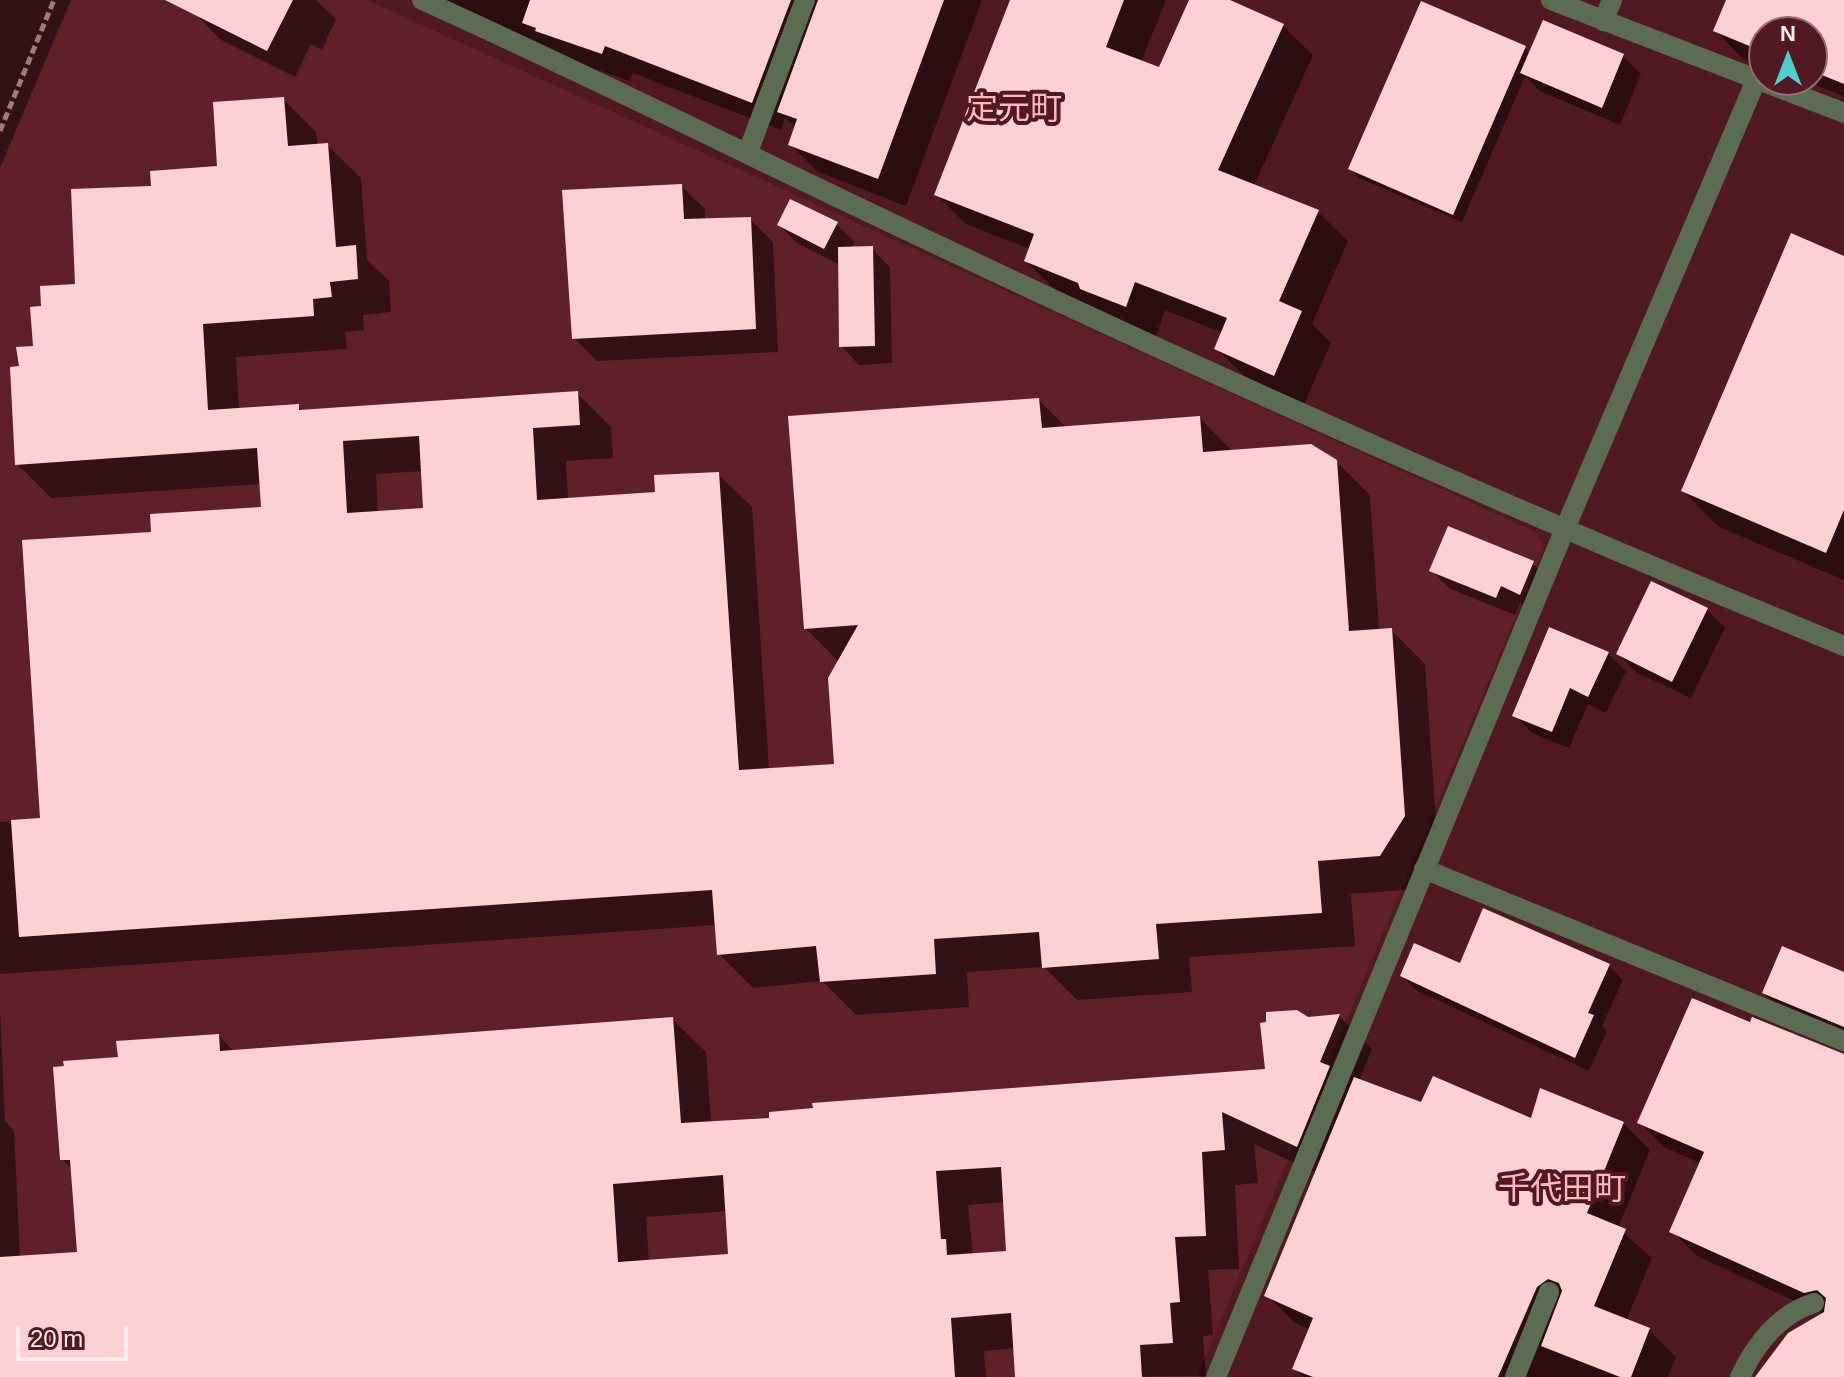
<!DOCTYPE html>
<meta charset="utf-8">
<style>
body{margin:0}
#map{position:relative;width:1844px;height:1377px;overflow:hidden;background:#511a23;font-family:Arial,sans-serif}
canvas{display:block}
.north{position:absolute;left:1748px;top:16px;width:80px;height:80px;box-sizing:border-box;background:#511a23;border:2px solid #956e74;border-radius:50%;rotate:0deg;font-size:22px;font-weight:700;line-height:32px;text-align:center;color:#fcedee}
.north::after{content:'';display:block;margin:auto;width:28px;height:36px;background:#52cdcc;clip-path:polygon(50% 0,100% 100%,50% 72%,0 100%)}
.scale{position:absolute;left:16px;top:1325px;width:112px;height:36px;box-sizing:border-box;border:4px solid #fcedee;border-top:0;padding-left:10px;font-size:24px;line-height:28px;white-space:nowrap;color:#fcedee;-webkit-text-stroke:6px #511a23;paint-order:stroke}
</style>
<div id="map">
<canvas width="1844" height="1377"></canvas>
<div class="north">N</div>
<div class="scale">20 m</div>
</div>
<script>
const ctx = document.querySelector('canvas').getContext('2d');
ctx.lineJoin = 'round';
function paint(path, color) {
  ctx.fillStyle = color;
  ctx.fill(path, 'evenodd');
}
function trace(path, color, width, dash) {
  ctx.strokeStyle = color;
  ctx.lineWidth = width;
  ctx.lineCap = dash ? 'butt' : 'round';
  ctx.setLineDash(dash || []);
  ctx.stroke(path);
}
function drawText(font, color, halo, rows, align = 'center') {
  ctx.font = font + ' Arial,"Noto Sans JP",sans-serif';
  ctx.lineWidth = 8;
  ctx.setLineDash([]);
  ctx.textBaseline = 'middle';
  ctx.strokeStyle = halo;
  ctx.fillStyle = color;
  for (const [text, x, y, turn = 0] of rows) {
    ctx.save();
    ctx.translate(x, y);
    ctx.rotate((+turn || 0) * Math.PI / 180);
    ctx.textAlign = isNaN(turn) ? turn : align;
    if (halo) ctx.strokeText(text, 0, 0);
    ctx.fillText(text, 0, 0);
    ctx.restore();
  }
}
paint(new Path2D(`
 M0,0H367L1536,532L1544,549L1197,1377H0Z`), '#60202a');
paint(new Path2D(`
 M0,0H71L0,168Z
 M201,0H316L336,19L322,50L311,44L295,77L221,40L194,13Z
 M434,0H982L906,206L818,172L790,144L796,128L785,118L781,130L633,73L630,81L565,59L558,52Z
 M1012,0H1166L1141,62L1160,70L1192,0H1226L1283,26L1313,55L1254,186L1318,212L1348,241L1312,324L1331,343L1304,404L1246,378L1217,349L1223,333L1165,310L1156,336L1056,291L1026,261L1030,249L966,224L936,194Z
 M1728,0H1844V96L1801,80H1812V32H1764V66L1742,58L1716,31Z
 M1544,22L1623,56L1641,74L1620,125L1540,91L1525,76L1462,222L1359,178L1350,169L1525,48L1530,54Z
 M283,99L316,132L318,145H327L361,178L367,260L389,281L391,312L363,315L364,330L345,332L347,349L236,357L239,410L298,406L304,412L577,393L611,427L613,458L566,461L568,500L657,494L718,474L752,507L769,770L836,766L839,662L806,629L1039,400L1067,428L1200,418L1233,452L1336,461L1370,495L1379,631L1391,630L1425,664L1438,851L1414,889L1351,894L1355,946L1189,957L1192,992L1077,1000L1044,967L967,972L969,1007L856,1015L822,981L753,988L719,954L717,925L0,974V822L42,819L263,509L261,484L51,498L17,464L21,368L35,348L43,307L77,286L154,188L219,168ZM423,471L426,509L378,513L376,474Z
 M681,186L705,209V220L750,219L773,242L778,352L597,361L574,338Z
 M836,224L855,242L851,249H872L890,267L892,363L859,365L841,346L840,265L797,243L779,225Z
 M1844,258V580L1719,527L1683,491Z
 M1532,563L1551,581L1538,611L1520,603L1515,615L1450,589L1431,570Z
 M1652,584L1707,610L1725,628L1691,698L1636,672L1618,654Z
 M1551,630L1608,654L1626,671L1606,713L1588,704L1569,748L1532,733L1514,715Z
 M1461,965L1609,966L1623,980L1602,1026L1607,1031L1589,1071L1416,990L1402,976Z
 M1844,974V1040L1789,1018L1764,993Z
 M1694,1001L1844,1054V1377H1758L1781,1342L1798,1327L1823,1314L1697,1256L1672,1231L1702,1164L1664,1147L1639,1122Z
 M0,1009L5,1121L14,1131L20,1258L79,1254L73,1170L62,1159L120,1059L219,1036L234,1052L672,1019L706,1052L711,1123L1267,1071L1308,1019L1339,1016L1372,1049L1359,1081L1422,1104L1533,1121L1623,1123L1650,1150L1618,1228L1652,1258L1626,1321L1649,1330L1676,1357L1668,1377H1303L1295,1369L1310,1330L1294,1322L1267,1295L1319,1174L1254,1144L1258,1183L1235,1185L1239,1269L1208,1270L1213,1335L1203,1336L1206,1376L1017,1377L1015,1348L984,1351L986,1377H0ZM1005,1202L1008,1253L973,1255L968,1205ZM728,1211L731,1256L649,1262L646,1217Z`), '#0007');
paint(new Path2D(`
 M165,0H293L267,51Z
 M530,0H791L752,103L605,46L602,54L535,31L536,28L522,23Z
 M818,0H944L878,179L788,145L797,119L777,112Z
 M1010,0H1124L1106,47L1159,67L1189,0H1230L1284,24L1218,170L1319,210L1279,301L1302,311L1274,376L1214,349L1227,318L1135,282L1126,307L1080,289L1078,283L1024,261L1034,234L934,195Z
 M1726,0H1844V84L1812,71V32H1764V52L1713,31Z
 M1421,1L1526,46L1453,215L1348,169Z
 M1543,20L1624,54L1602,108L1520,73Z
 M284,97L288,146L328,143L336,247L356,245L358,279L330,282L332,297L313,299L314,316L203,324L208,410L299,404V410L578,391L580,425L533,428L537,500L655,492L654,475L719,472L739,770L834,764L828,678L858,625L804,629L788,416L1039,398L1042,428L1200,416L1203,452L1311,444L1337,460L1349,631L1392,628L1405,816L1380,856L1318,861L1322,913L1156,924L1159,959L1042,968L1039,932L934,939L936,974L820,982L816,946L717,955L712,890L19,937L11,820L40,818L22,540L151,532L150,514L261,507L257,448L15,465L10,367L19,366L16,347L33,346L30,307L41,306L40,286L75,284L71,189L151,186L150,171L217,166L213,102ZM419,436L423,508L347,513L343,441Z
 M682,184L684,219L751,217L756,329L572,339L562,190Z
 M790,199L838,222L824,249L777,225Z
 M1791,233L1844,256V510L1826,553L1681,491Z
 M873,246L875,346L839,347L838,247Z
 M1448,526L1534,561L1520,595L1501,586L1496,598L1429,571Z
 M1651,581L1708,608L1672,682L1616,654Z
 M1549,627L1609,652L1588,697L1570,688L1552,732L1512,716Z
 M1483,908L1610,964L1588,1013L1594,1015L1575,1058L1400,976L1414,943L1460,963Z
 M1782,946L1844,972V1027L1762,993Z
 M1692,998L1750,1022L1752,1017L1844,1054V1377H1755L1788,1333L1824,1312L1826,1298L1817,1290L1804,1293L1669,1232L1704,1152L1637,1123Z
 M1297,1010L1308,1017L1340,1014L1320,1062L1330,1066L1297,1147L1222,1112L1225,1150L1202,1152L1206,1236L1175,1237L1180,1302L1170,1303L1173,1343L1140,1345L1142,1377H1015L1011,1313L951,1318L955,1377H0V1257L77,1252L70,1160H60L53,1067L64,1066L63,1061L118,1057L116,1041L219,1034L220,1051L673,1017L681,1123L769,1118V1112L813,1108L812,1103L1265,1069L1260,1023L1266,1022V1012ZM1001,1167L1006,1251L947,1255L946,1239H941L936,1171ZM723,1175L728,1254L618,1262L613,1184Z
 M1433,1076L1531,1118L1540,1088L1624,1122L1587,1213L1626,1229L1594,1306L1650,1328L1631,1377H1620L1541,1346L1562,1291L1559,1283L1548,1279L1537,1287L1498,1377H1313L1292,1369L1313,1318L1264,1296L1354,1077L1421,1102Z`), '#fdd1d3');
trace(new Path2D(`
 M0,131L54,0`), '#9f7b80', 5, [8, 4]);
trace(new Path2D(`
 M422,0C591,76 757,160 925,239C1228,383 1534,519 1844,646
 M1551,0L1844,113
 M1603,21L1612,0
 M748,152L805,0
 M1424,869L1844,1041
 M1216,1377L1564,531L1757,78
 M1515,1377L1549,1292
 M1740,1377C1755,1345 1779,1314 1814,1303`), '#5c6c53', 20);
drawText('32px', '#ffb8bd', '#511a23', [
 ["定元町",1014,110],
 ["千代田町",1562,1190]
]);
</script>
